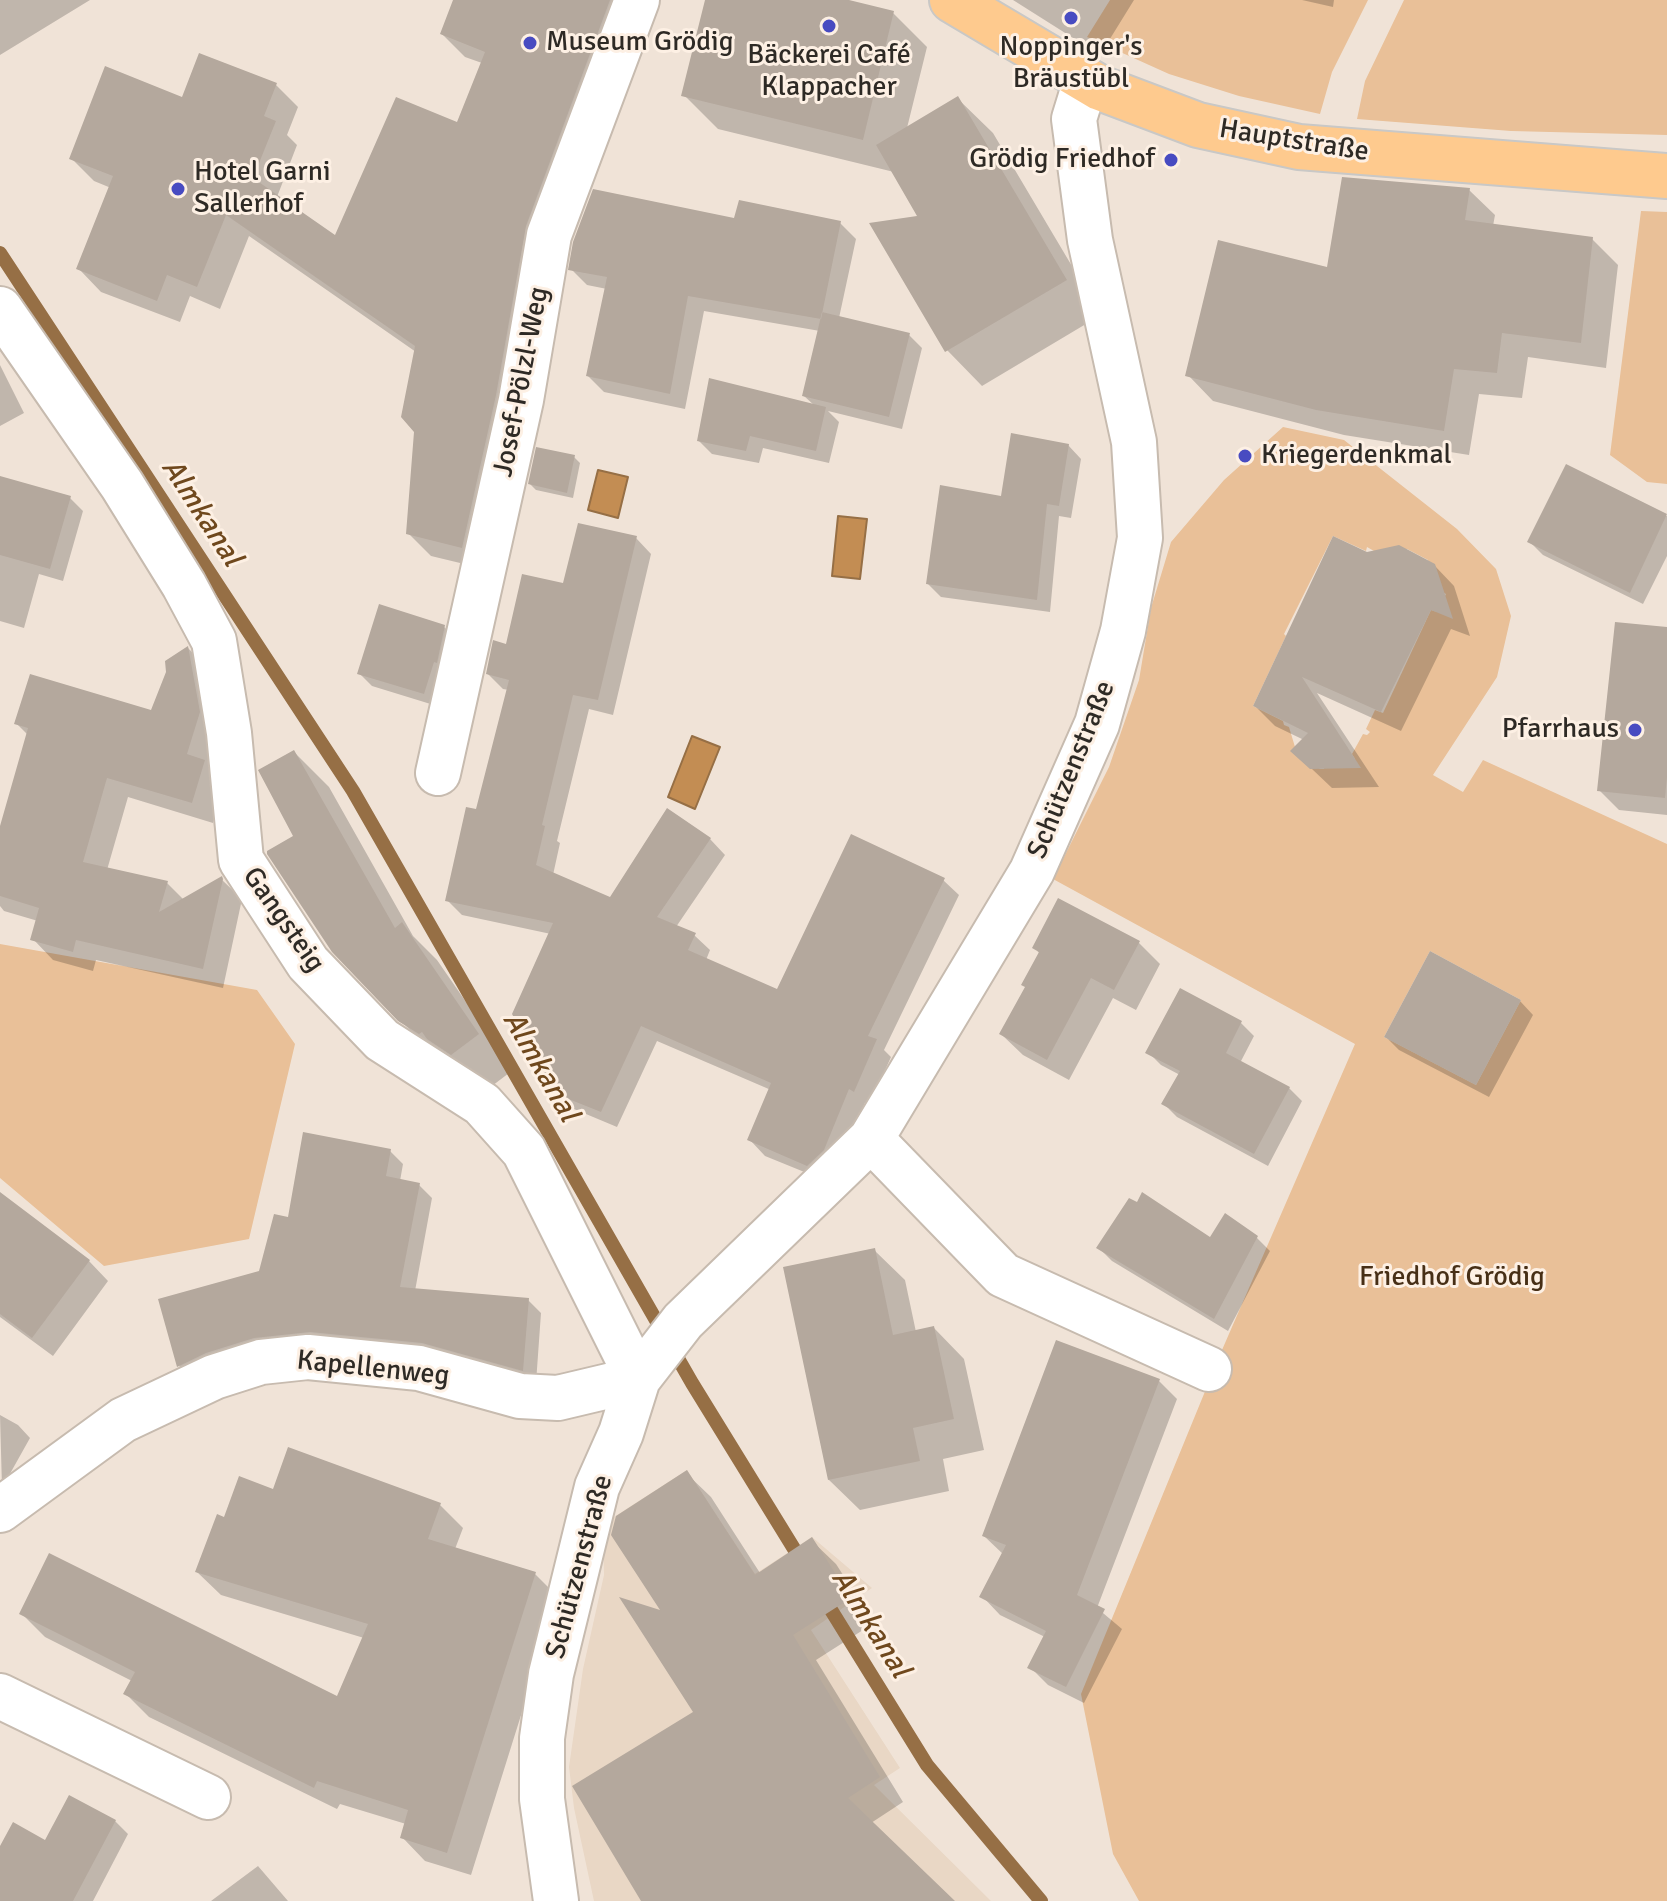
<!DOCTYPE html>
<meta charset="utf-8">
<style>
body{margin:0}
canvas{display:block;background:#f0e3d7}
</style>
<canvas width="1667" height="1901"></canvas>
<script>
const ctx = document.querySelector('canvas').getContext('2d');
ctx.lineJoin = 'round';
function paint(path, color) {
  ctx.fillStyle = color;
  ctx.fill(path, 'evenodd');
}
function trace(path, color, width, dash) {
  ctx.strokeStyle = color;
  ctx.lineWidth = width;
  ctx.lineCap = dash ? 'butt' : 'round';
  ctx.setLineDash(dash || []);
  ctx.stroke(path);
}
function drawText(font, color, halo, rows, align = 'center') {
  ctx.font = font + ' Signika,sans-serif';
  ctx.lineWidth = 6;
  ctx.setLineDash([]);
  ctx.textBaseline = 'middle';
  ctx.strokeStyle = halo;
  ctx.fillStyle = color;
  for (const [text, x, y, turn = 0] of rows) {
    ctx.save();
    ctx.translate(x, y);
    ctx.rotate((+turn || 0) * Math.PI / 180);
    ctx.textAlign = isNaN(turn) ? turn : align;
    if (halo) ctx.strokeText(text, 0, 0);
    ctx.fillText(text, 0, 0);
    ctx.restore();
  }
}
paint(new Path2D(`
 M687,1470L755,1574L812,1537L872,1588L811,1630L900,1768L874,1785L991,1901H594L574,1808L569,1767L583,1669L604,1575L603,1524Z`), '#e9d7c5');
paint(new Path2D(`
 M1110,0H1368L1332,72L1320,114L1239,96L1169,74L1087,37Z
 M1404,0H1667V135L1511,131L1357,119L1365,81Z
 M1641,211L1667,212V484L1647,482L1610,455Z
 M1283,427L1344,440L1457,529L1496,569L1511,616L1497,677L1433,775L1463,792L1483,760L1667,844V1901H1139L1113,1854L1081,1694L1222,1350L1355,1044L1053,879L1109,767L1139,680L1151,608L1171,542L1224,480ZM1333,536L1366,551L1367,547L1374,551L1407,549L1428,560L1433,587L1446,594L1437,612L1431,610L1383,713L1375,710L1366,729L1370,732L1367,735L1363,734L1352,754L1355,759L1325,764L1324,769H1320L1295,747L1289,727L1284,725L1283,721L1253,706L1286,636L1284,634ZM1430,951L1521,1000L1476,1085L1384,1037Z
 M0,944L257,990L295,1044L249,1239L104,1266L0,1178Z`), '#e9c098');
const water = new Path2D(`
 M598,470L628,477L618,518L588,510Z
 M838,516L867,519L860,579L832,576Z
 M692,736L720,747L695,809L668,797Z`);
paint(water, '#c38d53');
trace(water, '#966f45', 2);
paint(new Path2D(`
 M0,0H90L0,55Z
 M455,0H645L548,250L485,569L431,556L408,533L416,431V352L249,236L220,309L190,296L180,322L101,292L79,269L111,188L94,181L71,158L183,99L275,84L298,107L287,135L297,145L277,197L336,238L458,124L482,63L465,57L442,34Z
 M707,0H840L893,13L927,47L907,128L957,98L993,133L1101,315L982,386L947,350L921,218L894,172L718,129L684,95Z
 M1013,0H1134L1100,55Z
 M1302,0H1334L1333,7Z
 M1469,190L1495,215L1493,226L1592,239L1618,265L1606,368L1528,357L1522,398L1479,394L1469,455L1344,435L1213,401L1188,375Z
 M736,220L840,223L856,239L839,318L909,335L922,348L902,429L828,411L839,422L829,463L763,448L759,463L712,454L699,441L815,406L804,396L820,331L704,311L685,409L604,392L588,376L607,289L587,285L571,269Z
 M0,365L24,413L0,426Z
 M1068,445L1081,459L1071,518L1059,516L1050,612L941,597L928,584Z
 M574,457L580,463L573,498L536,490L530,484Z
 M1567,467L1667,516V556L1643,604L1543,555L1530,542Z
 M0,478L70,498L83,511L63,581L39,574L24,628L0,621Z
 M636,538L651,554L613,715L589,709L557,841L560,843L553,875L610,899L710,839L725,855L676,927L694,935L710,950L706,960L778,991L943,880L959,895L884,1050L891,1057L869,1106L865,1103L839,1166L824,1180L765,1156L750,1140L771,1090L657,1041L617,1127L574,1109L557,1092L551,934L462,915L447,900L478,812L509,690L503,689L488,674L507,646L565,586Z
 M1434,565L1454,586L1470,636L1451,629L1401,731L1317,693L1379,787L1332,788L1293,751L1304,740L1275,726L1255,706Z
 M444,627L458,640L437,706L372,686L359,673Z
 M1667,629V815L1619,810L1599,790Z
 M188,648L208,669L220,734L209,767L225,782L213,823L128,797L107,870L167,883L184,900L221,879L242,899L223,988L96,960L93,971L53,960L33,939L38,921L4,911L0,906V834L28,735L17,724L152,713Z
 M294,752L329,787L413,936L437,960L513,1070L488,1089L436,1056L399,1019L296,837Z
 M1139,943L1160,964L1136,1010L1113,998L1069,1080L1023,1055L1001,1034L1027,987L1040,954L1034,947Z
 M1520,1001L1533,1015L1489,1097L1399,1050L1386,1037Z
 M1241,1023L1254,1036L1240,1063L1289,1088L1302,1101L1268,1166L1177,1117L1164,1104L1180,1075L1161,1065L1148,1052Z
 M390,1151L403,1164L400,1181L419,1185L432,1198L415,1291L528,1300L541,1313L536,1383L436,1355L192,1378L179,1366L261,1273L290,1220Z
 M0,1218L89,1261L108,1281L53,1356L0,1317Z
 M1257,1238L1270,1251L1228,1331L1112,1261L1099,1248Z
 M874,1250L905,1280L916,1332L934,1328L964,1359L984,1450L943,1459L949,1491L860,1510L829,1480Z
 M1159,1381L1177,1399L1097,1608L1122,1629L1084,1703L1048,1685L1030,1667L1045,1637L1000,1615L982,1596L1004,1555L984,1536Z
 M0,1415L18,1425L30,1438L2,1488Z
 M686,1473L711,1497L760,1573L811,1540L836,1564L874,1623L816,1660L903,1802L871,1823L952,1901H643L696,1713L664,1614Z
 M274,1492L439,1504L463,1528L455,1549L535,1574L558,1597L471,1875L425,1861L402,1837L406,1824L340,1804L337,1809L149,1717L126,1694L132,1681L45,1637L22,1614L338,1698L364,1638L221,1595L197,1572L225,1520Z
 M115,1821L128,1834L93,1901H0V1850L46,1842Z
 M258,1866L288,1901H211Z`), '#0003');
trace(new Path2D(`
 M0,253L353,791L692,1383L804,1565
 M823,1597L927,1765L1041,1901`), '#966f45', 14);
paint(new Path2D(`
 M453,0H610L526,226L496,395L462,548L406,534L414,432L401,417L415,346L226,215L197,287L167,275L157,301L76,269L113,176L69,159L105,66L182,97L199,53L277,83L264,116L276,121L253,178L335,235L396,97L457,122L485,52L440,34Z
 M705,0H849L894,11L863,140L681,96Z
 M958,96L1067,280L945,352L869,223L917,216L876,145Z
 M1342,177L1470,188L1465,220L1593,237L1581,343L1502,333L1497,373L1454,369L1444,431L1316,410L1185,376L1218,240L1327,267Z
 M593,189L734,218L739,200L841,221L821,319L688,296L670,394L586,376L607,277L568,270L573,242Z
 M822,312L910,333L889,417L802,396Z
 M709,378L826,407L816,451L750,436L746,451L697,441Z
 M1011,433L1069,444L1059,506L1047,504L1037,600L926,584L940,485L1001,496Z
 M536,447L575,455L567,493L528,484Z
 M1566,464L1667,514L1630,593L1527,542Z
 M0,476L71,496L50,569L0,555Z
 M578,523L637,536L598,700L573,695L542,825L545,826L536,865L610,897L667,808L711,838L657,917L696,933L688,950L777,989L851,834L945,878L868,1036L877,1039L854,1092L849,1089L824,1150L807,1166L747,1140L771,1083L641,1026L601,1112L556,1094L512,1014L553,923L445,901L466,807L476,809L509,680L486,674L493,640L506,644L522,574L563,583Z
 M1333,536L1367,552L1399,545L1435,564L1453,619L1431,610L1381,712L1302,677L1361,768L1310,769L1290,751L1308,733L1253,706Z
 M379,604L445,625L437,663L434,662L424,694L357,674Z
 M1615,622L1667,627V777L1665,798L1597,791Z
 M188,646L200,712L187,754L205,760L192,803L107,778L83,862L168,881L159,912L222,876L223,879L203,969L76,940L73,952L30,940L39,908L0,896V826L28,728L14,724L30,674L151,710L166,672L165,661Z
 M294,750L395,928L402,922L479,1034L451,1055L427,1039L422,1032L419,1034L398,1021L332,952L267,854V851L293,836L258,770Z
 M1058,898L1140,941L1114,990L1091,978L1047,1060L999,1034L1025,987L1021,985L1039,952L1032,948Z
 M1430,951L1521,1000L1476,1085L1384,1037Z
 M1180,988L1242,1021L1226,1053L1290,1087L1254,1154L1161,1104L1180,1071L1145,1053Z
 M303,1132L391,1149L386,1176L420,1183L400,1287L529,1298L523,1371L422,1343L310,1332L254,1338L206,1353L177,1367L158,1299L259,1271L274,1214L288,1217Z
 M0,1192L90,1260L32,1338L0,1314Z
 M1142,1192L1210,1237L1225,1213L1258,1236L1214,1319L1096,1248L1129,1198L1137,1202Z
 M875,1248L893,1335L934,1326L954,1419L913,1428L920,1461L828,1480L783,1267Z
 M1056,1340L1160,1379L1077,1595L1105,1609L1066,1687L1027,1668L1046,1631L979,1597L1006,1545L982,1536Z
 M288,1447L441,1503L428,1539L536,1572L447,1853L400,1838L408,1810L317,1781L314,1788L123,1694L135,1672L19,1614L49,1553L337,1696L368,1624L195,1572L217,1514L224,1517L239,1476L273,1489Z
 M687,1470L755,1575L812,1537L851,1598L793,1635L880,1777L848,1798L955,1901H641L572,1786L693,1712L619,1597L660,1610L611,1535L616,1516Z
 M69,1795L116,1820L73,1901H0V1846L13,1822L45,1840Z`), '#b4a89d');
const minor = new Path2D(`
 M0,309L122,485L184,585L214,641L229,733L241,860L308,963L382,1040L482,1104L524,1151L638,1379
 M438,773L521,400L549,235L637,0
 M871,1139L1003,1275L1209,1369
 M0,1510L123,1420L214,1377L261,1362L308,1357L419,1368L520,1396L558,1398L638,1379
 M0,1696L208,1797
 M556,1901L542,1799V1738L551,1674L597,1487L621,1433L638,1379L683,1321L871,1139L1032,871L1097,724L1123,631L1140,538L1134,442L1090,240L1074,119L1086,80`);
const major = new Path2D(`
 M952,0L1100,88L1198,125L1299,147L1667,176`);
trace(minor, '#c7bbaf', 48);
trace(major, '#c9c8c6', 48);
trace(minor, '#fff', 44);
trace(major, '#feca8e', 44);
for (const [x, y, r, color] of [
 [1071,18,8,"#484bc1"],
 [829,26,8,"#484bc1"],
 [530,43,8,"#484bc1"],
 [1171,160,8,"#484bc1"],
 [178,189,8,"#484bc1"],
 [1245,456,8,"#484bc1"],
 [1635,730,8,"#484bc1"]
]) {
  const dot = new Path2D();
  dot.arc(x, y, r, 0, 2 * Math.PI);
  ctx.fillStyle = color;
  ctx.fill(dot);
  trace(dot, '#fdf0e4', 3);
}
drawText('28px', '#2e2a25', '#fdf0e4', [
 ["Museum Grödig",546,43],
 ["Noppinger's",1071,48,"center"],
 ["Bräustübl",1071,80,"center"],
 ["Bäckerei Café",829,56,"center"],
 ["Klappacher",829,88,"center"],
 ["Grödig Friedhof",1155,160,"right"],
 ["Hotel Garni",194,173],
 ["Sallerhof",194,205],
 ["Kriegerdenkmal",1261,456],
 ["Pfarrhaus",1619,730,"right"]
], 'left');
drawText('28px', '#2e2a25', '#fdf0e4', [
 ["Hauptstraße",1294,141,9],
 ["Josef-Pölzl-Weg",522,382,-79],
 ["Schützenstraße",1072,770,-68],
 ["Gangsteig",283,920,55],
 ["Kapellenweg",373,1369,6],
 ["Schützenstraße",580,1567,-75]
]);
drawText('28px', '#472f16', '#fdf0e4', [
 ["Friedhof Grödig",1452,1278]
]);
drawText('italic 30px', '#6f481d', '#fdf0e4', [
 ["Almkanal",201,513,57],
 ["Almkanal",540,1067,60],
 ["Almkanal",870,1624,58]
]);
</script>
